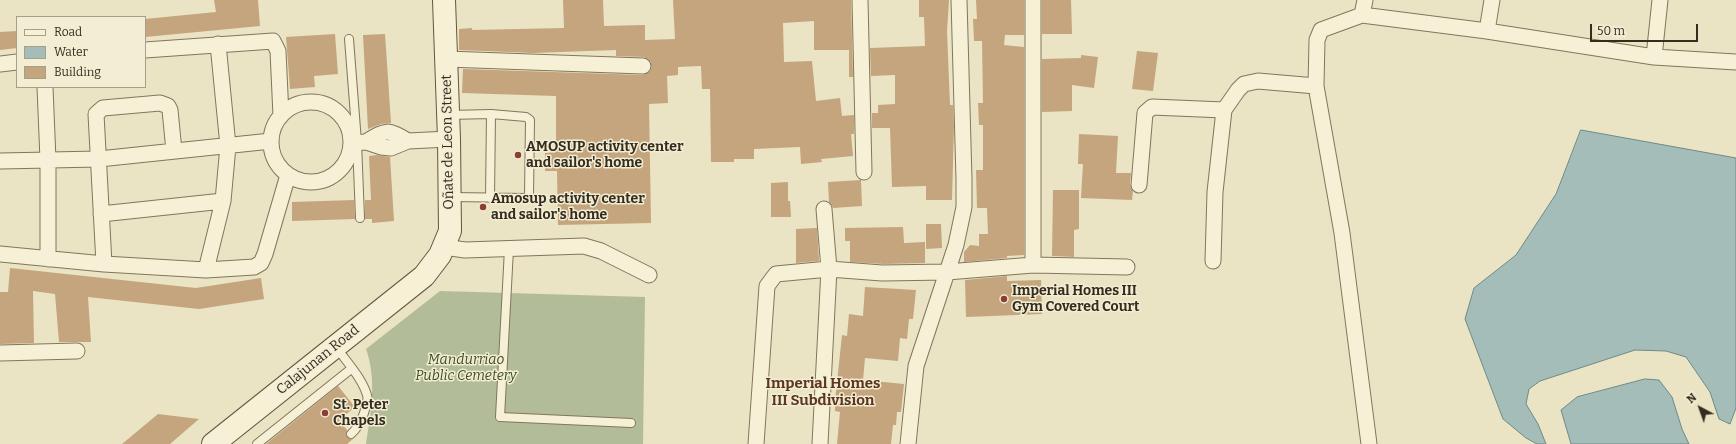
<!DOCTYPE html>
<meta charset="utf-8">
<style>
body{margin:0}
#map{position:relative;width:1736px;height:444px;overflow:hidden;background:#eae3c4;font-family:Bitter,serif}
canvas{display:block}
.legend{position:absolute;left:16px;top:16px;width:130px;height:72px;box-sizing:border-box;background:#f2edd3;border:1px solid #a6a08b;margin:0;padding:5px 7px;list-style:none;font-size:12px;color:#342c1f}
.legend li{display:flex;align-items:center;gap:8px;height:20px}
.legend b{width:20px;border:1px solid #a6a08b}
.north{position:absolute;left:1680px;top:388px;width:40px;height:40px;-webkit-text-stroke:3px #f2edd3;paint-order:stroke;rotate:319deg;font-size:11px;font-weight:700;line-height:16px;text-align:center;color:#342c1f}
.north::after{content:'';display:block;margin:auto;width:14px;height:18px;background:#342c1f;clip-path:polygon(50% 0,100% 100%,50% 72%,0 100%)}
.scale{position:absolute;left:1590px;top:24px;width:108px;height:18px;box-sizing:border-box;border:2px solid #342c1f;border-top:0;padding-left:5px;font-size:12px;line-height:14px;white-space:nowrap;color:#342c1f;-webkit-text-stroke:3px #f2edd3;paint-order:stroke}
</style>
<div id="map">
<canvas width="1736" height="444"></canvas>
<ul class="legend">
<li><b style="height:5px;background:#f5f0d6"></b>Road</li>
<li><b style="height:11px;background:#a5bdb9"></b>Water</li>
<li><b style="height:11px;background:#c4a57d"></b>Building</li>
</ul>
<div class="north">N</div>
<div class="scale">50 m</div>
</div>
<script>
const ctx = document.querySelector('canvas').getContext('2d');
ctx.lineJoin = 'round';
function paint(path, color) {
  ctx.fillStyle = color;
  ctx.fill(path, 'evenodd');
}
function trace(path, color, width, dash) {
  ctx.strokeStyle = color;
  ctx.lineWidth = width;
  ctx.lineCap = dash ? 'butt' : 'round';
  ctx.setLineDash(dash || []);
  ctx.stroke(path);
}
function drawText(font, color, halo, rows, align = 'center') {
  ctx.font = font + ' Bitter,serif';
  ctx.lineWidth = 3;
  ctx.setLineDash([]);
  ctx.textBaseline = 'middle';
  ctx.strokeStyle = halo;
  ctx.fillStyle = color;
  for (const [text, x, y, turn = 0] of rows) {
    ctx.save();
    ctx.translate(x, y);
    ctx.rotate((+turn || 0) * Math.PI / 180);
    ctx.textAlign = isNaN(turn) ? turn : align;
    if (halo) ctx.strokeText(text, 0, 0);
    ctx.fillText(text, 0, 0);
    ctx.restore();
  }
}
paint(new Path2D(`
 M440,291L645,297L643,444H366C371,412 377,380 366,349Z`), '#b3bc98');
const water = new Path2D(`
 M1581,130L1736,158V408L1730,424L1719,419L1710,392L1686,357L1666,351L1635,350L1540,381L1529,389L1526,404L1538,424L1546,444H1537L1526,438L1503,419L1465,319L1474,288L1516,255L1556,194Z
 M1645,379L1659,380L1672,397L1682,429L1689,444H1571L1561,410L1577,397Z`);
paint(water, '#a5bdb9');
trace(water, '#6d8a87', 1);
paint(new Path2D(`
 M214,0H258L260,26L145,37V19L216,12Z
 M563,0H603L604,26L645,25V40L675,39L673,0H851L853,77H849V50H814V21L783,23L784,62L812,61L816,101L840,98L842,116L854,115V134H851L853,156L821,159L822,162L801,164L800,147L754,149V159H734V162H711L710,89H702L701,66L678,67V75L667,76L668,103L649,104L651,223L558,225L557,171H545V153L556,152V96L462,93L463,69L643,75L650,71L651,62L644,57L616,56V50L533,53L459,50V29L472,28V30L564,28Z
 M919,0H949L947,31L950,105H953L954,125L952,200H926V186L892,187L890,128H872V113H878V105L895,104V75L871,76L870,48L925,46L924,17H919Z
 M976,0H1024V35H1005L1004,45L1024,47V255L1007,256V258L964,262V252L970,245L979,246V234H988L987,208H977L976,170H983V125H979L978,103H983L982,41H974L973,19H977Z
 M1042,0H1071L1072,34H1042Z
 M17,31V48L0,50V32Z
 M335,34L338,74L314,76L315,87L290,89L286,37Z
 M385,34L391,123L381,124L368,129L363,35Z
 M1137,51L1158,53L1153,91L1132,89Z
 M1081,55L1098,57L1094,88L1072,85V111L1042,112V59L1081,58Z
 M1079,134L1118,136L1116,173H1131L1130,184L1133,191L1132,200L1081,198L1083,164H1078Z
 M377,155L390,157L394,221L372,223V219H365V200H371L369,156Z
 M861,180L862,206L833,208L829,202L828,182Z
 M788,182V201H790L791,217H771V183Z
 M1053,190H1079V229L1074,230V257L1052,256Z
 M354,200L355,219L292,221V202Z
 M926,224H941L942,248L926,249Z
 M903,227L904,243L925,242V263L884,264L850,262V241H845V228Z
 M817,228L819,261L796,263V229Z
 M10,268L196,288L261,278L264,299L199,309L88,297L91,342H59L55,294L33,291L34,343L0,344V292H8Z
 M1007,276V281L1041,280L1042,314L966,317L965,280Z
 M865,287L916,290L913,319H909L907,339L900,338L898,361L865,358L863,380L904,384L901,412H897L896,425H893L891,444H837L840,412L835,411V401L842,335L847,336L849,314L863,316Z
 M338,386L355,407L339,420L347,430V437L353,439L347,444H266Z
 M158,414L199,419L170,444H122Z`), '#c4a57d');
const service = new Path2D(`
 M349,39L357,142L360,218
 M448,115L491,114L526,117L530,120L529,196L525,198L451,197
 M490,198L491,114
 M509,249L500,417L631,423
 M336,347C346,361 362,378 367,395C369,401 365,408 364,413C361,422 358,428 351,434
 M257,444L351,369`);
const minor = new Path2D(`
 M860,0L864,172
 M1362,15L1365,0
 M1487,31L1492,0
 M145,50L273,41L278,51L281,116
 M1654,57L1660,0
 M446,59L643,66
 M0,64L17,62
 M45,87L48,160V259
 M271 142a40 40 0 1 1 80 0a40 40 0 1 1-80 0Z
 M366,142C387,129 387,129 408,141
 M352,143L366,142L381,147L391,148L408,141L449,139
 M0,161L99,159L271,141
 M1139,185L1145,113L1152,107L1224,110
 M101,214L223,201
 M444,247L465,250L584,246L601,251L649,275
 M0,254L104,264L206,270L254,267L261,263L265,254L288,175
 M1213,261L1215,192L1224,110L1238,90L1244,84L1258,81L1316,86
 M104,264L96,114L103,108L160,103L168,106L170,110L174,151
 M1033,265V0
 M206,270L223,201L228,146L218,44
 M0,353L77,351
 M756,444L767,286L776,274L829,269L882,273L947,272L1033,265L1127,267
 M820,444L829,269L824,209
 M908,444L916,366L956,245L964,207V179L959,0
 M1369,444L1342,233L1316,86L1317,40L1321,30L1362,15L1487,31L1654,57L1736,62`);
const secondary = new Path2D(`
 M213,444L424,276L440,255L450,231L449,139L444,0`);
trace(service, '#82765c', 10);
trace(minor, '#82765c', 17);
trace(secondary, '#64573f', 24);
trace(service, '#f5f0d6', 8);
trace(minor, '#f5f0d6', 15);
trace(secondary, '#f5f0d6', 22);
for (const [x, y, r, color] of [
 [518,155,4,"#8c3e32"],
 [483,207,4,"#8c3e32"],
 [1004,299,4,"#8c3e32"],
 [325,413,4,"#8c3e32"]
]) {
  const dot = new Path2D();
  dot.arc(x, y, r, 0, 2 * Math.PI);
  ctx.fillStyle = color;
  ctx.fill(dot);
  trace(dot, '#f2edd3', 1.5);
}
drawText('14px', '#342c1f', '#f2edd3', [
 ["Oñate de Leon Street",448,142,-91],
 ["Calajunan Road",318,360,-39]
]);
drawText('bold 14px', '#342c1f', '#f2edd3', [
 ["AMOSUP activity center",526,147],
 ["and sailor's home",526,163],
 ["Amosup activity center",491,199],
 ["and sailor's home",491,215],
 ["Imperial Homes III",1012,291],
 ["Gym Covered Court",1012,307],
 ["St. Peter",333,405],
 ["Chapels",333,421]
], 'left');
drawText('italic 14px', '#3f4e27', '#f2edd3', [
 ["Mandurriao",466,360],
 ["Public Cemetery",466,376]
]);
drawText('bold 15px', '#5c3622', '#f2edd3', [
 ["Imperial Homes",823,384],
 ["III Subdivision",823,401]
]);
</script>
